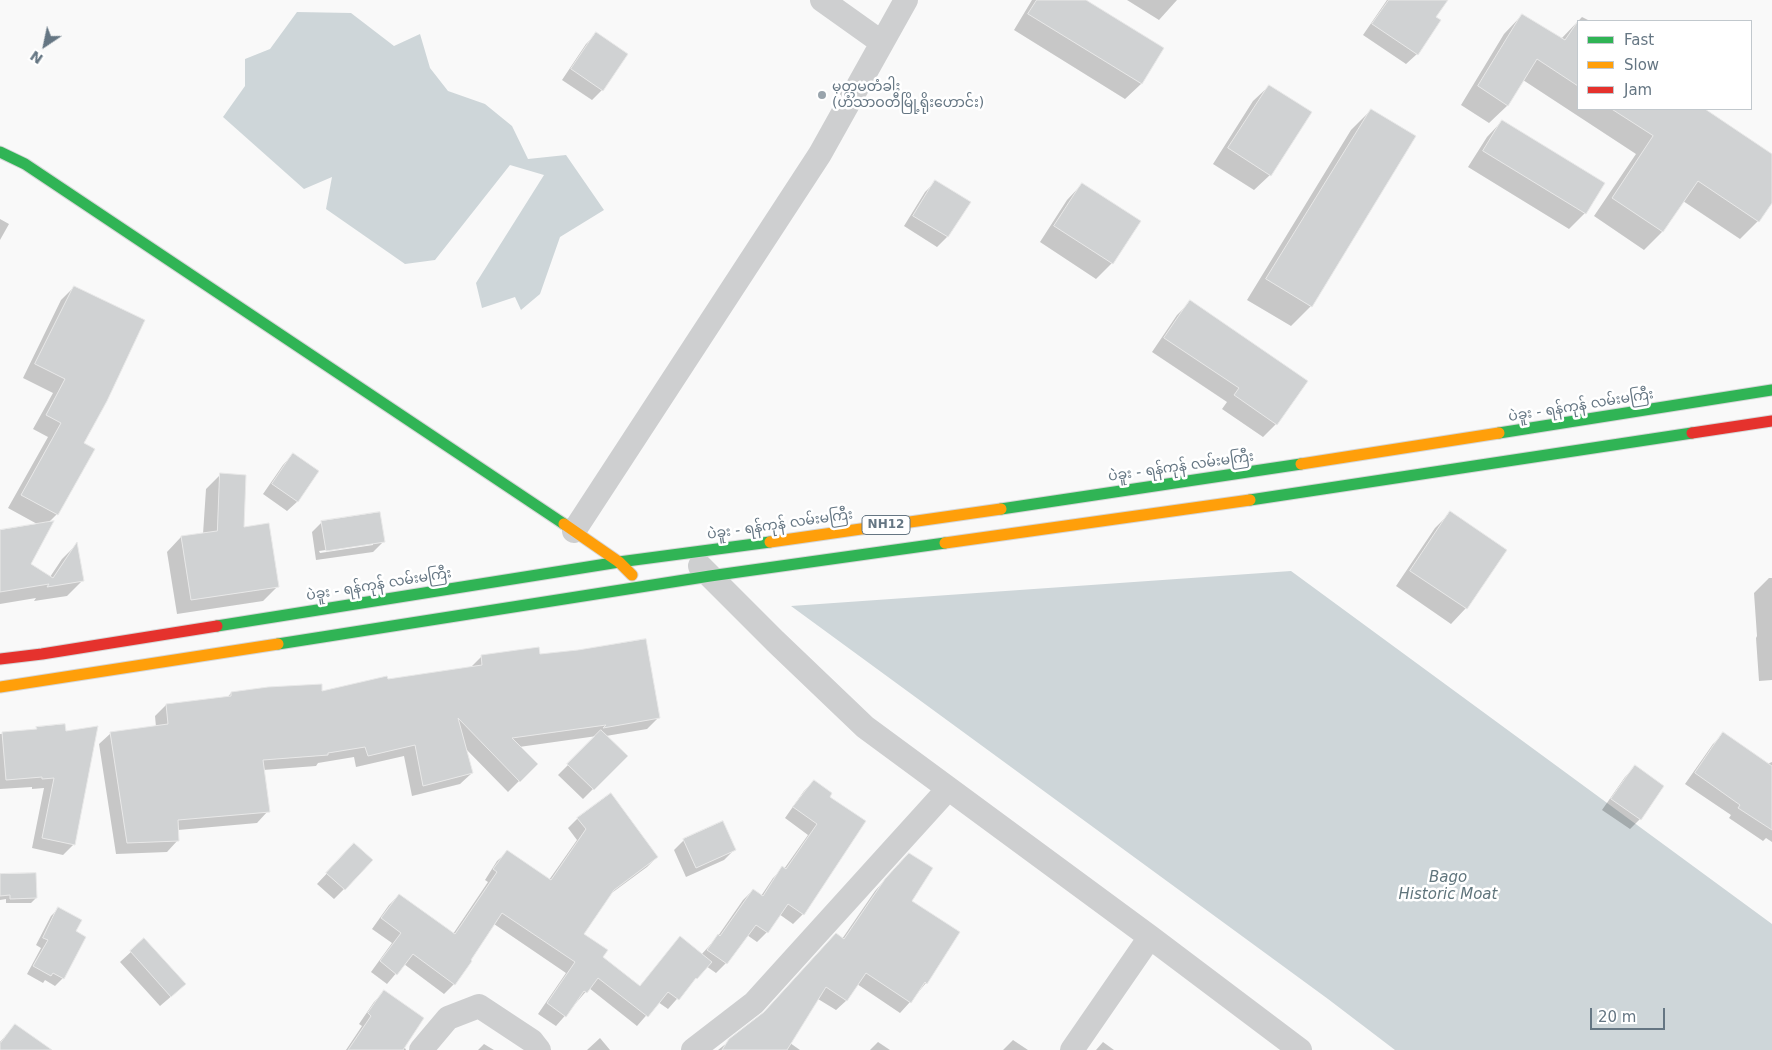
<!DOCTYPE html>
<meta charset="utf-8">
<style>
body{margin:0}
#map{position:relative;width:1772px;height:1050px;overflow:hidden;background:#f9f9f9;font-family:"DejaVu Sans",sans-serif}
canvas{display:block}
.legend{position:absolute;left:1577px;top:20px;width:175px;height:90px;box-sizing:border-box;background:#fff;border:1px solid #c1c8cd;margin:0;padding:6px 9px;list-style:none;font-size:15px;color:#657683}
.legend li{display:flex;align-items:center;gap:10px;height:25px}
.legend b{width:25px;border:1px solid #c1c8cd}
.north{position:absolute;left:20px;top:20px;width:50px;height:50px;-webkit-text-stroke:4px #fff;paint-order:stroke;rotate:214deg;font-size:14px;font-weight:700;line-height:20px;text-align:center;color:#657683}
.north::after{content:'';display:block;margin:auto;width:18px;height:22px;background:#657683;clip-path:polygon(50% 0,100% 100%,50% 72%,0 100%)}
.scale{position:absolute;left:1590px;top:1008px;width:75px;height:22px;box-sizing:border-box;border:2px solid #657683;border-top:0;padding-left:6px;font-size:15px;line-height:18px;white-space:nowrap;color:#657683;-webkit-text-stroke:4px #fff;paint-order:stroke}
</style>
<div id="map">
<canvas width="1772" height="1050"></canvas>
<ul class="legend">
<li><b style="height:6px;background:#30b455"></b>Fast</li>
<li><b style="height:6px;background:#ff9f0a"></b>Slow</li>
<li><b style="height:6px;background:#e5322d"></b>Jam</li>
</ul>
<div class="north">N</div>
<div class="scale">20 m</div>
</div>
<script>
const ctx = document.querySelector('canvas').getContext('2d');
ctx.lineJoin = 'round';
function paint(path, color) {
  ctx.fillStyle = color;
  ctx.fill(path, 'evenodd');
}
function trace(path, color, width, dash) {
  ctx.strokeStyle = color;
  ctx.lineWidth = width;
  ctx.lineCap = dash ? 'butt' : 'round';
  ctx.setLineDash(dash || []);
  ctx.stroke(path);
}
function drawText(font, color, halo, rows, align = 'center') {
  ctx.font = font + ' "DejaVu Sans","Noto Sans Myanmar",sans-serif';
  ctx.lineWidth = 5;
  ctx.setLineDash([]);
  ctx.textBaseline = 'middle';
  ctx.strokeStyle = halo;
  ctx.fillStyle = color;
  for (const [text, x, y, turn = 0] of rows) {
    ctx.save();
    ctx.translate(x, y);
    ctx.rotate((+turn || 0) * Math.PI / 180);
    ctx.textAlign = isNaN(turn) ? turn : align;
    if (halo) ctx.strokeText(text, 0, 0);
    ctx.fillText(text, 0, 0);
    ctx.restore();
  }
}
paint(new Path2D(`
 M297,12L351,13L394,46L420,34L430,68L448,91L485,104L512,126L528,159L566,155L604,210L560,237L540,294L521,310L515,297L482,308L476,283L544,175L510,165L435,260L405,264L326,209L332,177L304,189L223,117L245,86V59L270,49Z
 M1291,571L1772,924V1050H1395L1328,999L791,606Z`), '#ced6d9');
paint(new Path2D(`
 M1032,0H1084L1163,48L1141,84L1125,99L1014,30Z
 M1127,0H1177L1159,20Z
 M1387,0H1446L1434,18L1417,54L1406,64L1363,35Z
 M1522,15L1561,39L1582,17L1590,21H1578V109H1703L1772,155V201L1758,221L1740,239L1683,201L1662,232L1644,250L1594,216L1636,154L1523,80L1508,105L1489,123L1461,105L1504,34Z
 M596,34L602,90L592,100L562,80L586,44Z
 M1269,86L1270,175L1254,190L1213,164L1253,101Z
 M1371,110L1311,306L1291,326L1247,300L1351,130Z
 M1502,121L1603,183L1585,213L1569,229L1468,167L1487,137Z
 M935,182L969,202L947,237L937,247L904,226L925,192Z
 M1082,184L1139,221L1112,263L1096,279L1040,242L1067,200Z
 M0,219L9,224L0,240Z
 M74,287L82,443L57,514L47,524L29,564L50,577L62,559L76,545L83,580L67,596L34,601L36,598L0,604V531L39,525L8,508L48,437L33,429L53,393L23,378L61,300Z
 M1190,302L1276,424L1263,437L1222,409L1227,402L1152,352L1177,315Z
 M293,454L298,501L287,511L263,494L283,465Z
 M220,475L243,528L277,587L263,601L177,614L167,552L181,537L203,534L206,489Z
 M1450,513L1466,608L1451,624L1396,586L1435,528Z
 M322,522L383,542L373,552L316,560L312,532ZM373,543V545L320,553L319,551Z
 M1769,578H1772V680L1759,681L1756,638L1757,636L1754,593Z
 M539,655L659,717L647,729L606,736L626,756L583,799L558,775L597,736L519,747L536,764L508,792L465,748L472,773L460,784L412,796L404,756L356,767L354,757L318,763L316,766L263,770L268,811L257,823L178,830V840L167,852L116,854L99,744L111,733L156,727L155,716L166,705L227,698L231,693L321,692L387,680L470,668L482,656Z
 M64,725L74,844L63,855L32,848L44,788L32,789V787L0,789V734L34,731L37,728Z
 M1724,734L1767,764L1772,762V842L1766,838L1763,841L1729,818L1731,815L1685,784L1713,744Z
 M1635,767L1640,819L1630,829L1602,810L1625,777Z
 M814,781L831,793L803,914L793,924L779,914L767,932L757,942L747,935L726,963L716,973L706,966L668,1009L658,1002L637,1026L589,988L556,1026L538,1014L566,973L494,924L454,984L444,994L404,964L387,984L371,972L392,943L372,929L389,905L399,895L453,934L488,882L485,880L497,861L507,852L549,880L577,840L568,828L578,818L657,857L647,867L609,895L583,934L602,958L639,987L680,938L701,955L718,936L743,900L753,890L761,896L773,878L783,868L784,869L808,835L785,818L804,791Z
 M684,840L734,850L724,860L686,877L674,850Z
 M344,855V889L334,899L317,884Z
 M898,865L910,902L926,983L910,1002L900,1013L857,984L847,1000L836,1010L818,999L790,1043L800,1050H718L761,1016L842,939L875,891Z
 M0,875L36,898L31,903H6V899L0,900Z
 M58,909L74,932L63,978L55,986L45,980L43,983L27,974L41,948L36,945L51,916Z
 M144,940L174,994L160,1006L120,962Z
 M384,992L404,1046L406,1050H346L362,1026L359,1024L374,1002Z
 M15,1025L40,1050H0V1042Z
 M600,1038L610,1050H587Z
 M1013,1040L1028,1050H1003Z
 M878,1042L890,1050H870Z
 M1103,1042L1114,1050H1096Z
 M484,1044L494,1050H478Z`), '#0003');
const building = new Path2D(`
 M1037,0H1086L1164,48L1142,84L1028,14Z
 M1389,0H1448L1436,17L1441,20L1418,55L1372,24Z
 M1522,14L1565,40L1578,21V86L1537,59L1508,106L1478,86Z
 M596,32L628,54L603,91L571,69Z
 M1269,85L1312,112L1271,176L1228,148Z
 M1371,109L1416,136L1312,307L1266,279Z
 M1612,109H1705L1772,154V203L1759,222L1698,181L1663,232L1612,198L1653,136Z
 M1502,120L1605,183L1586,214L1483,151Z
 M935,180L971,202L948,237L913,216Z
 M1082,183L1141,221L1113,264L1054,226Z
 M74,286L145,320L107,401L84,443L95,449L58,515L21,495L61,423L46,415L65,379L35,364Z
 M1190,300L1308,381L1277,425L1234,395L1239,388L1164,338Z
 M293,453L319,471L298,502L272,484Z
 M220,473L246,475L244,527L269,523L279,587L191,600L181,536L217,531Z
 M1450,511L1507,550L1467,609L1410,571Z
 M380,512L385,542L326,551L321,521Z
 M54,521L31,564L53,578L77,542L84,581L47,587L49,584L0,592V530Z
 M646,639L660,718L603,728L606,725L512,738L538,764L520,782L458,718L473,773L423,786L415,745L368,756L365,747L328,753V755L263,760L270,812L178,820L179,841L127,843L110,732L168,724L166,704L231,696V692L268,687L322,684V691L387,676L388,679L482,665L481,655L539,647L540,654L578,650Z
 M65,724L66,731L98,726L75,845L42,838L54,778L42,779V777L6,780L2,732L37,729L36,727Z
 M601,730L628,756L594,790L567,764Z
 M1723,732L1772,766V830L1738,808L1740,805L1695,773Z
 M1635,765L1664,786L1641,820L1611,799Z
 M814,780L832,793L830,797L866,821L804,915L788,904L768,933L756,925L727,964L707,950L718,934L720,936L753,889L763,896L782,866L786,869L817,824L793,807Z
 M611,793L658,857L614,890L584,934L608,950L603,957L640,986L680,936L712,962L697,979L696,978L679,1000L668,992L648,1017L598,978L587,993L584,991L566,1017L547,1003L575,962L502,913L471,960L472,961L455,985L413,954L397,975L380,961L401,933L381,918L399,894L455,934L497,872L493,869L507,850L551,880L586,829L577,818Z
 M723,821L736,850L696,868L683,839Z
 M354,843L373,860L345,890L326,873Z
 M909,853L933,868L912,901L960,932L927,984L925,982L911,1003L866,973L847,1001L826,987L787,1050H722L729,1039L764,1012L836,933L844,939L885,879Z
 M36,873L37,898L10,899V895L0,896V874Z
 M58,907L82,920L76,931L86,937L64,979L53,973L51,976L33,966L48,940L43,938Z
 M144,938L186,984L171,997L130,951Z
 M384,990L424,1018L403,1050H348L371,1016L368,1013Z
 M15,1024L52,1050H0V1044Z`);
paint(building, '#d0d2d3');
trace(building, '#e8e8e8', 1);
const fast = new Path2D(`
 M0,152L25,164L564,524
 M1499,433L1772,390
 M1250,500L1692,433
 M1001,509L1301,464
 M217,626L619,562L770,542
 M278,644L710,576L945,543`);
const slow = new Path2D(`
 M1301,464L1499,433
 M564,524L619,562L632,575
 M770,542L1001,509
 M945,543L1250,500
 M0,687L278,644`);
const jam = new Path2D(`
 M1692,433L1772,421
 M0,659L42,654L217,626`);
trace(fast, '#d5d6d7', 13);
trace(slow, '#d5d6d7', 13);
trace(jam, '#d5d6d7', 13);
trace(new Path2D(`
 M822,0L881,42
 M574,531L820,154L906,0
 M700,566L775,641L865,727L1150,937L1300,1050
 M421,1050L448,1018L479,1006L532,1041L539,1050
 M693,1050L754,1003L948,789
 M1072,1050L1150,937`), '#cecfd0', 24);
trace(fast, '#30b455', 11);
trace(slow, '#ff9f0a', 11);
trace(jam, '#e5322d', 11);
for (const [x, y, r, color] of [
 [822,95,5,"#99a4ac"]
]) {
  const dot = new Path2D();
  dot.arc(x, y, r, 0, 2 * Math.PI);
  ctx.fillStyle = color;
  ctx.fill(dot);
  trace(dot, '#fff', 2);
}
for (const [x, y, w] of [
 [886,525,48]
]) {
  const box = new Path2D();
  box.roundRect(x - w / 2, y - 9.5, w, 19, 4);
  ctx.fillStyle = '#fff';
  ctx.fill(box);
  trace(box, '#657683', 1);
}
drawText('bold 12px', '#657683', null, [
 ["NH12",886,525]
]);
drawText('14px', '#657683', '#fff', [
 ["မုတ္တမတံခါး",832,87],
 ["(ဟံသာဝတီမြို့ရိုးဟောင်း)",832,103]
], 'left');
drawText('14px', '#657683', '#fff', [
 ["ပဲခူး - ရန်ကုန် လမ်းမကြီး",1581,406,-9],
 ["ပဲခူး - ရန်ကုန် လမ်းမကြီး",1181,467,-8],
 ["ပဲခူး - ရန်ကုန် လမ်းမကြီး",780,525,-8],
 ["ပဲခူး - ရန်ကုန် လမ်းမကြီး",379,585,-9]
]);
drawText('italic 15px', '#60757c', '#fff', [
 ["Bago",1448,878],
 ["Historic Moat",1448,895]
]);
</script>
